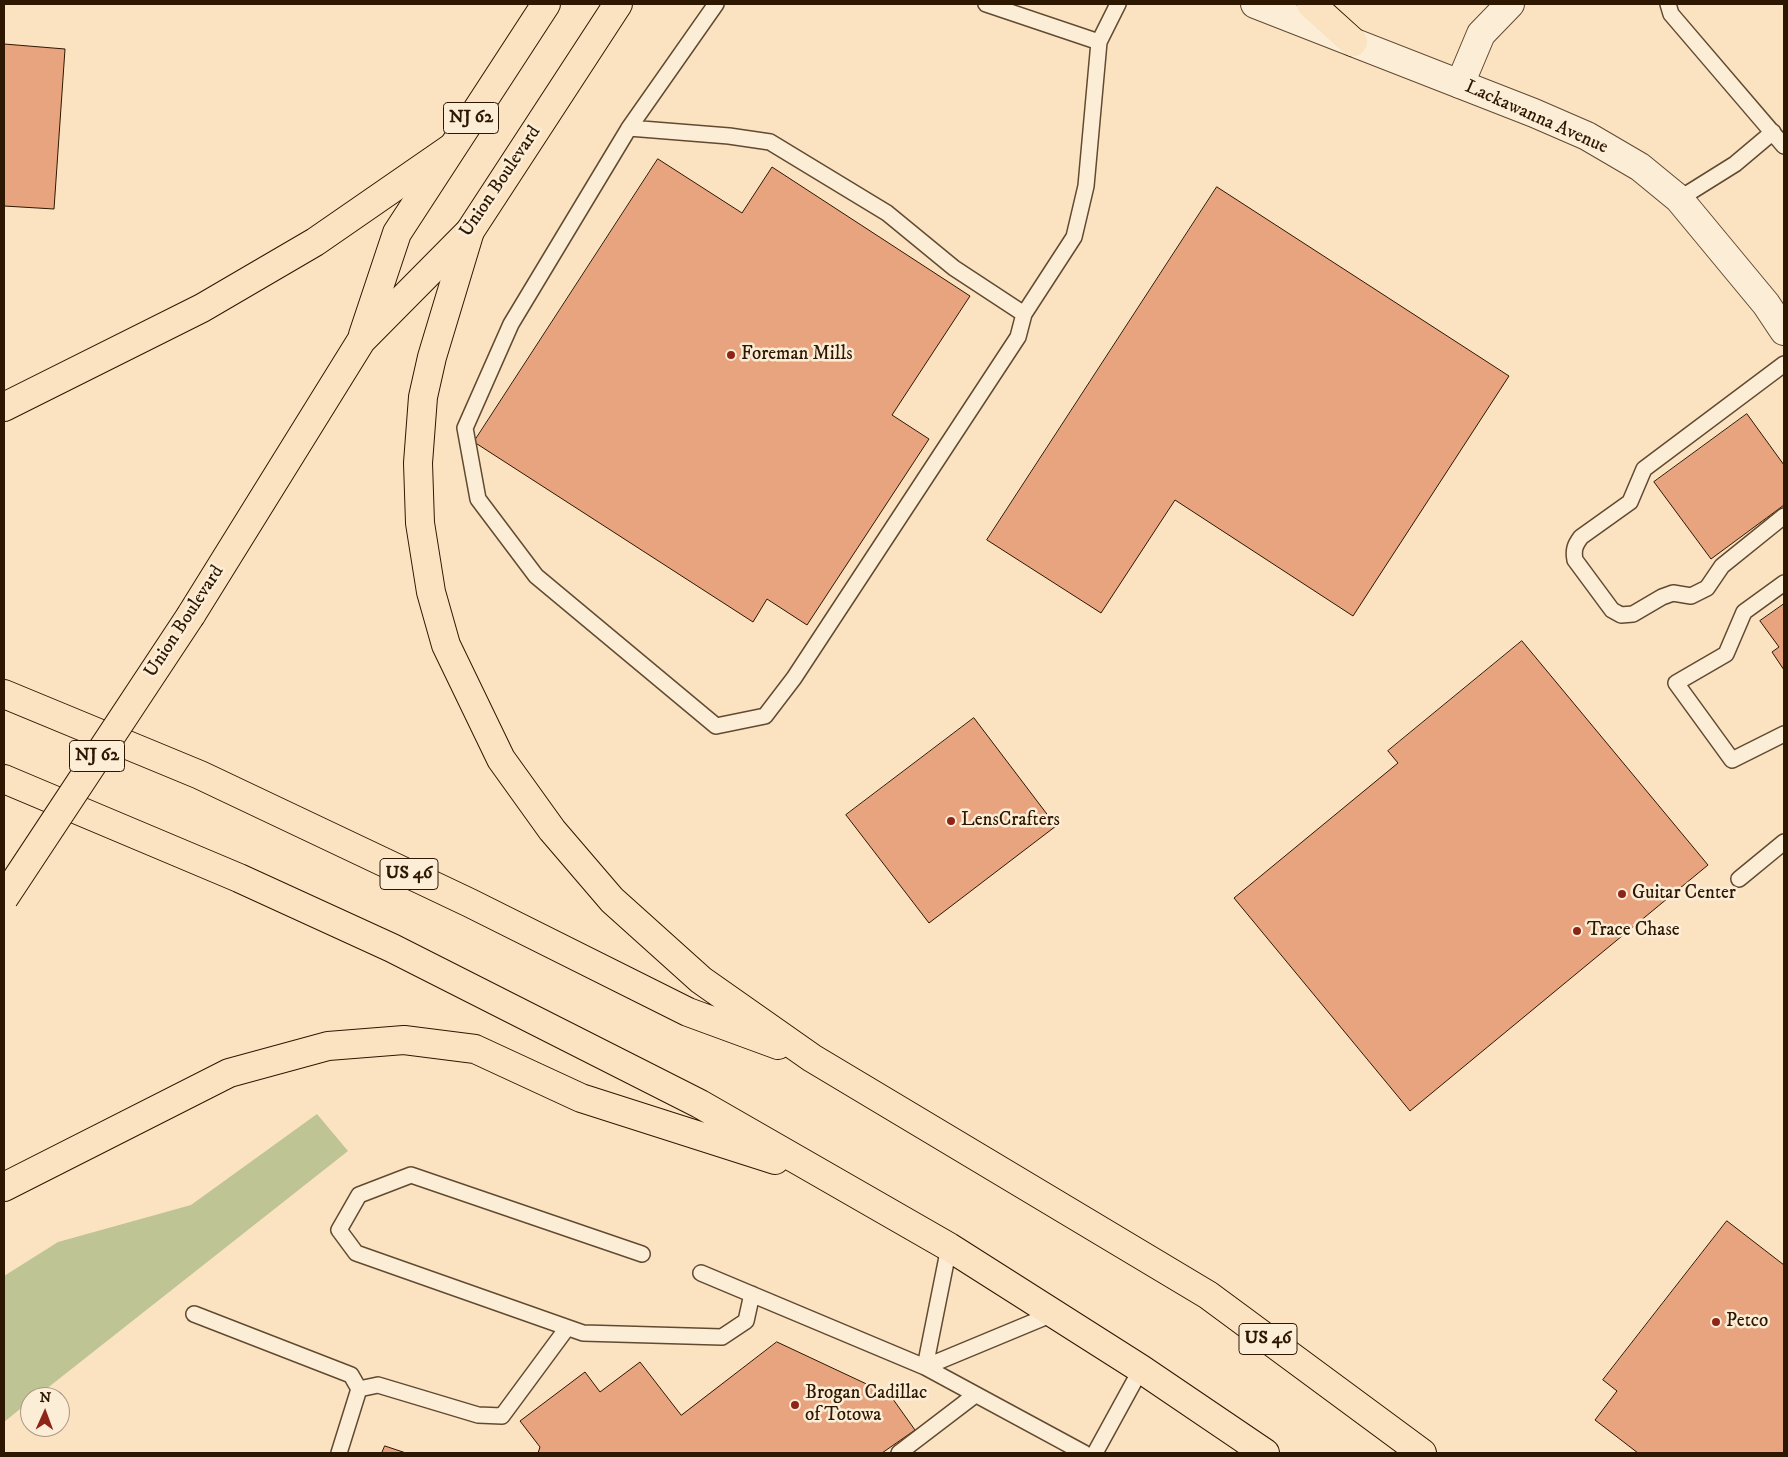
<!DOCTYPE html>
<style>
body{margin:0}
#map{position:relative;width:1788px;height:1457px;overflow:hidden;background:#fbe3c2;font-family:"IM FELL DW Pica",serif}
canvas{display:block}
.frame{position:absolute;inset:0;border:5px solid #2e1700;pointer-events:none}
.north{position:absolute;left:20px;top:1387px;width:50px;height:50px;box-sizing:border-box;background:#fcedd7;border:1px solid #aa9781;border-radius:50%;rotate:2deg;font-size:14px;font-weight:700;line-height:20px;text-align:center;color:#2e1700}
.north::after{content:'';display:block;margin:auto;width:18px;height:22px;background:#8f2418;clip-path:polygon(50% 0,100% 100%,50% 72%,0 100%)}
</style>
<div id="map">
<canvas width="1788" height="1457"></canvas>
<div class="frame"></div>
<div class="north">N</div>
</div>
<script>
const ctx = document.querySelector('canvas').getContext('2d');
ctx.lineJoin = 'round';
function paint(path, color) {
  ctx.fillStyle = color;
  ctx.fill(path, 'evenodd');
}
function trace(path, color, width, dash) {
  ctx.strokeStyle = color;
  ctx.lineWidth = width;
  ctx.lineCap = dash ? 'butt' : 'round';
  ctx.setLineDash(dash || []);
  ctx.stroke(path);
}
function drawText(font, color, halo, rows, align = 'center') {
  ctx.font = font + ' "IM FELL DW Pica",serif';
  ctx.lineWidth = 5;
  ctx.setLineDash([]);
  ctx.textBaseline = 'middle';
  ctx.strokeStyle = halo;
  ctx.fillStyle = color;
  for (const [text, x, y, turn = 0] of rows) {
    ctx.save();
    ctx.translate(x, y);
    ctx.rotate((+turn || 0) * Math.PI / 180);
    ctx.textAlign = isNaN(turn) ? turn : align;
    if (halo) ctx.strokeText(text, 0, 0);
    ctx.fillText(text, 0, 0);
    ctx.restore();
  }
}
paint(new Path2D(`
 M317,1114L348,1151L36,1397H30V1401L4,1422V1276L58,1242L191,1205Z`), '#bec494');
const building = new Path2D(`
 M4,44L65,49L54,209L4,206Z
 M658,159L742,213L772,167L970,296L892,415L929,439L807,625L767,599L753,622L474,442Z
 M1217,187L1509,376L1353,616L1175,500L1101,613L987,540Z
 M1747,414L1784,465V505L1711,559L1654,482Z
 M1784,604V670L1772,652L1779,647L1760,621Z
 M1522,641L1708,865L1410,1111L1234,898L1398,763L1388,751Z
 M974,718L1056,826L929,923L846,815Z
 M1727,1221L1784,1265V1453H1638L1595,1420L1617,1391L1603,1380Z
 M777,1342L890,1395L915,1430L882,1453H538L540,1447L520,1421L585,1372L600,1392L640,1362L681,1415Z
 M385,1446L406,1453H382Z`);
paint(building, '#e7a47f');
trace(building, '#2e1700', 1);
const service = new Path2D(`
 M716,4L629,128L511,324L465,428L478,499L536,576L716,726L765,716L794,678L1018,337L1024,314L1074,237L1086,186L1099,42
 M986,4L1099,42L1118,4
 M1668,4L1671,14L1784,146
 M629,128L729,136L770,142L887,213L954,268L1024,314
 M1679,199L1735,164L1773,132
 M1784,364L1644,469L1630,502L1581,537C1575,545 1573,550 1575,560L1612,610L1621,615L1633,614L1662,597L1673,593L1691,596L1707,588L1722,566L1784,516
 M1784,583L1744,612L1726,654L1676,683L1732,760L1784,734
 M1739,879L1784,842
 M642,1254L411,1175L359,1195L339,1230L356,1253L583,1333L722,1337L746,1321L752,1294
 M701,1273L925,1367L1084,1453
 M194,1314L351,1375L359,1389
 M925,1367L1055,1313
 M925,1367L949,1247
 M339,1453L359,1389L378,1385L478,1415L502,1416L567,1328
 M899,1453L975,1395
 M1095,1453L1141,1369`);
const minor = new Path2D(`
 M1460,84L1481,34L1510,4`);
const tertiary = new Path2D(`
 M1255,4L1534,113L1587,136L1640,167L1679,199L1766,304L1784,331`);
const primary = new Path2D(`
 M1311,4L1353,42
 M363,335L397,233L546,4
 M191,615L361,341L470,231L618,4`);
const trunk = new Path2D(`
 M470,231L432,357L423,397L418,463L420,523L431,592L446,645L501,759L552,830L612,900L701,980L812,1058L1208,1295L1422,1453
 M4,407L202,308L315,242L451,148
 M4,694L200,775L470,903L688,1012L778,1045
 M4,779L239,878L392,948L700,1104L949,1247L1141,1369L1265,1453
 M4,1187L229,1073L328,1046L404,1040L475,1049L581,1098L775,1160`);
trace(service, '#614a30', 18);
trace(minor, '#614a30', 30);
trace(tertiary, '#614a30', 30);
trace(primary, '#2e1700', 30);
trace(trunk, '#2e1700', 30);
trace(service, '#fcedd7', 15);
trace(minor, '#fcedd7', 28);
trace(tertiary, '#fcedd7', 28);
trace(primary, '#fbe3c2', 28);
trace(trunk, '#fbe3c2', 28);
const primaryBridge = new Path2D(`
 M4,898L191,615`);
trace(primaryBridge, '#2e1700', 30, []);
trace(primaryBridge, '#fbe3c2', 28);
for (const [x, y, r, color] of [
 [731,355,5,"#8f2418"],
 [951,821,5,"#8f2418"],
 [1622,894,5,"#8f2418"],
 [1577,931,5,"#8f2418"],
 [1716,1322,5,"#8f2418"],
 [795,1405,5,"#8f2418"]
]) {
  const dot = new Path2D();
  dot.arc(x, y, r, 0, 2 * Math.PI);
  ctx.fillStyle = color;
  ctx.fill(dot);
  trace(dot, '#fcedd7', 2);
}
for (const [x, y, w] of [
 [471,118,55],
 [97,756,55],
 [409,874,58],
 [1268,1339,58]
]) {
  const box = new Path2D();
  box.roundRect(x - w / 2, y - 15.5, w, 31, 4);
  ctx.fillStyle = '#fcedd7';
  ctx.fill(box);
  trace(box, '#2e1700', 1);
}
drawText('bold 18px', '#2e1700', null, [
 ["NJ 62",471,118],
 ["NJ 62",97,756],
 ["US 46",409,874],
 ["US 46",1268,1339]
]);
drawText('19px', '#2e1700', '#fcedd7', [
 ["Lackawanna Avenue",1536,118,24],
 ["Union Boulevard",501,182,-56],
 ["Union Boulevard",185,622,-57]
]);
drawText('19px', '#2e1700', '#fcedd7', [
 ["Foreman Mills",741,355],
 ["LensCrafters",961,821],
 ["Guitar Center",1632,894],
 ["Trace Chase",1587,931],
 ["Petco",1726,1322],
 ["Brogan Cadillac",805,1394],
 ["of Totowa",805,1416]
], 'left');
</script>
